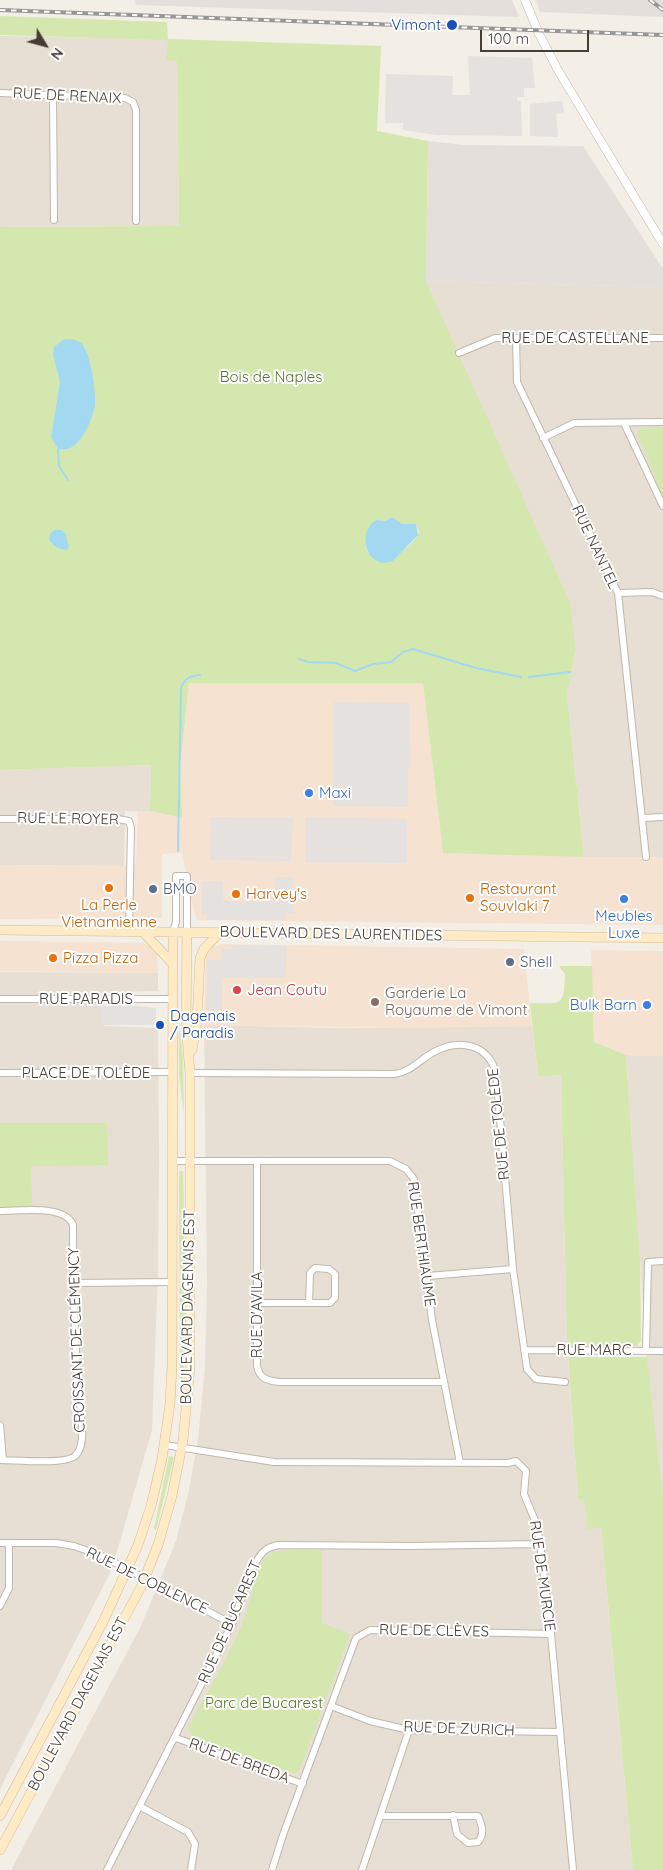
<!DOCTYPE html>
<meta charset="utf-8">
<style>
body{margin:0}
#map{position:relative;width:663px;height:1870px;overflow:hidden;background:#f3eee6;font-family:Quicksand,sans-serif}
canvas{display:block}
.north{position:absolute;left:20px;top:20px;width:50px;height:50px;-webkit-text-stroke:4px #fff;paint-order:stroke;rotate:127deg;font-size:14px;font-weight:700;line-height:20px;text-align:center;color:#463d35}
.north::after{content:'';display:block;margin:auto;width:18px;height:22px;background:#463d35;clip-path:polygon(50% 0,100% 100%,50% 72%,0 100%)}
.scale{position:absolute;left:480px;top:30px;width:109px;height:22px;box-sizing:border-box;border:2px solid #463d35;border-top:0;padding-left:6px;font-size:15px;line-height:18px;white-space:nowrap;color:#463d35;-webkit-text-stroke:4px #fff;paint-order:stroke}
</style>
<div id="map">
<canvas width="663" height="1870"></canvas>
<div class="north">N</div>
<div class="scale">100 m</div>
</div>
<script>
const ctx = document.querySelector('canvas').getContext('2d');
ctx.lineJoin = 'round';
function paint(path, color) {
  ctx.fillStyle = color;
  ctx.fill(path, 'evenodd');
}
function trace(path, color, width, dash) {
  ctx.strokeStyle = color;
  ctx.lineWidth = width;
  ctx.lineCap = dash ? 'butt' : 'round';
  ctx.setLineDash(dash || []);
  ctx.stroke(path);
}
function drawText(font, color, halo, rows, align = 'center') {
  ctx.font = font + ' Quicksand,sans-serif';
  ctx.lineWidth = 4;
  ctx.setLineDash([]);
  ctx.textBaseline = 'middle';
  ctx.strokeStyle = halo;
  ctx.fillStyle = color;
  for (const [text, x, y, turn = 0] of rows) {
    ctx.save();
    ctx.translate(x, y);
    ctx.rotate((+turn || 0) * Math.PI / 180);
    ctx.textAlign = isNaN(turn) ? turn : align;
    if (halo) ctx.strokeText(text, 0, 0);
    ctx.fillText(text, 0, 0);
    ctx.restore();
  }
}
paint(new Path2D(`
 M0,36L168,39L177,61L179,226L0,227Z
 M426,281L663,287V859L584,857L567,694L576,651Z
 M151,765L150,811H125L124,866L0,865V770Z
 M0,972L158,973V991L104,992V1026L158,1028L159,1158L158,1272L152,1430L112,1569L0,1789Z
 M204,1025L340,1028L532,1026L538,1077L561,1075L567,1346L578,1499L584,1500L601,1528L633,1870H11L141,1626L176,1541L189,1490L198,1440L205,1366L207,1283Z
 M626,1055L663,1056V1494L646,1350Z`), '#e7dfd4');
paint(new Path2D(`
 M189,683H423L443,852L584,857H663V925L196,920L182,853L162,854V918L0,919V865L124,866L136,863L138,811H150L181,818L180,768Z
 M0,941L146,943L157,954L158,973L0,971Z
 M220,944L524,949L532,1026L420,1028L204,1025L206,955L212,948Z
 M591,950L663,951V1056L626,1055L594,1042Z`), '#f5e2d1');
paint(new Path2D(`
 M135,0H512L519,17L136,5Z
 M536,0H663V17L540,12Z
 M428,141L464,145L583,146L663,269V287L426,281Z`), '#e5dfdb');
paint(new Path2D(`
 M0,16L167,22L168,39L381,46L377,131L428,141L426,281L570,603L576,651L567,694L584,857L443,853L423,683H189L180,768L182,818L150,811L151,765L0,770V227L179,226L177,61L166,60L168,40L0,35ZM84,345L91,366L95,405L51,437L60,381ZM390,518L402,524H416L419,532C415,544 400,551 393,561L368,553C363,540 367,529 376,520L385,521Z
 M663,427V496L637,433L641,428Z
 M559,966H592L594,1042L626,1055L640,1259L641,1341L637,1346H567L561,1075L538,1077L530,1003C562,1003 564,1008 565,974Z
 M179,1024L183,1059L184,1115L179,1074Z
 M0,1123H107L108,1165L31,1166L32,1209H0Z
 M179,1171H183C184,1201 188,1392 180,1403Z
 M568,1357H647L663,1494V1870H633L601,1528L588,1529L584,1500L578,1499Z
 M169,1456L174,1457L156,1530L154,1529Z
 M322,1550V1623L350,1634L300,1769L295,1773H291L192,1739L188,1727C208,1690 233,1651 247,1611C251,1596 256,1564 269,1554C279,1548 310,1551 322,1550Z`), '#d4e7af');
paint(new Path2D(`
 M468,56L532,58L535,88H524V97H517V101H521L522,136L436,135L403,130V123H385L386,74L453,76L452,95H470Z
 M562,101L564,112L556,114L558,137L530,136V104Z
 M334,702L409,703L408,807L333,806Z
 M211,817L293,818L291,861L210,860Z
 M306,817L407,819V863L305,862Z
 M275,877H293V913H285V920H207V914H202V881H223V901H275Z
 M233,945L287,946L285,977L222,978V1017L207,1014V960H221L222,949H231Z
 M127,1005L156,1008V1025H101L102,1006Z`), '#e4e1de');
paint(new Path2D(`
 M64,339C71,339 77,339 82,344C91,353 96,392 95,405C93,418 83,442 70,448C67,450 61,449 58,449L51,437L60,381L53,355L54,347Z
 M390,518H394L402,524H416L418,535L393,561C366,571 356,532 376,520L385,521Z
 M55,530H62L65,533L69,547L67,550L57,548L49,540L50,534Z`), '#a2d9f0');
trace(new Path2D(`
 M58,449L59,466L68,480
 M299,659L308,662L336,663L355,671L373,664L391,662L403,652L413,649L476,668L521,677
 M529,677L570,672
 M178,851L181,688C185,678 190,676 200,675`), '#a2d9f0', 2);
const minor = new Path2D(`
 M0,93L125,98L133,102L136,110V221
 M53,94L54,220
 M516,338L517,382L618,593L646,857
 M459,353L495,338H663
 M624,423L663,506
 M543,438L574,423L663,422
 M618,593L652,592L663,596
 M643,818L663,817
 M0,819H118L129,821L131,828L129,931
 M173,932L176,922V876H187V932
 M0,999H173
 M0,1073L173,1072
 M190,1073L394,1074C411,1072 419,1060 434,1052C459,1038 488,1044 496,1073L513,1269L527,1369L536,1379L565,1382
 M173,1161H390L406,1169L414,1179L432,1320L460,1463
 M257,1161V1366C259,1379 269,1381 280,1382H443
 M0,1211C19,1211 65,1204 73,1225C73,1289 74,1352 81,1415C82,1427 85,1447 75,1456C64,1465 16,1460 0,1460
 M428,1276L513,1269
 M73,1283L173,1282
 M257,1303H330L335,1298V1274L329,1269L315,1268L310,1273L309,1303
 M524,1350L663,1351
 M646,1350L648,1262L663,1261
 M0,1425L3,1460
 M165,1445L274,1462L508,1463L516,1461L526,1471L524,1494L536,1523L540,1544L551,1634L573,1870
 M0,1543H56L74,1546L100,1555L232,1624
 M0,1606L9,1588V1543
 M331,1706L370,1721L409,1730L560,1732
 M176,1738L303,1784
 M141,1807L188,1832L195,1844L191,1870
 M381,1816H478C482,1825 485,1834 478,1842L468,1843L457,1834L453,1815
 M107,1870L232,1624C240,1607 251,1558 267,1549C270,1547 274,1546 278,1545L410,1546L540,1544
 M272,1870L283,1835L356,1638L370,1630L551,1634
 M362,1870L409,1730`);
const tertiary = new Path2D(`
 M525,0L539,34L559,72L663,244`);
const secondary = new Path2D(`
 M0,930L663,938
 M142,931L173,964
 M192,1050L197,1021L200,958L204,949L220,932
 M0,1816L104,1620L138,1545L151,1506L162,1459L170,1404L172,1366L173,932
 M0,1850L141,1587L158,1545L172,1496L183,1440L190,1367V1073L186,1026L187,932`);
trace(minor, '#c1b7ac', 8);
trace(tertiary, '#c1b7ac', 9);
trace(secondary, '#d3bc96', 10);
trace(minor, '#fff', 6);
trace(tertiary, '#fff', 8);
trace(secondary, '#feeac5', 9);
const rail = new Path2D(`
 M650,0L663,10
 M0,10L663,35`);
trace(rail, '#969696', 4);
trace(rail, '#fff', 2, [5.5]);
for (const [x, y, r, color] of [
 [452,25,6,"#1a4fb4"],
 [309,793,5,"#3f7fe0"],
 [109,888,5,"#e8710a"],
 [153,889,5,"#5c6f8a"],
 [236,894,5,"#e8710a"],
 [470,898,5,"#e8710a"],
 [624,899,5,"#3f7fe0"],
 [53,958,5,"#e8710a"],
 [510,962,5,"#5c6f8a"],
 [237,990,5,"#e0444e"],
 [375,1002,5,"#8d6e63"],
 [647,1005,5,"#3f7fe0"],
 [160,1025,5,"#1a4fb4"]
]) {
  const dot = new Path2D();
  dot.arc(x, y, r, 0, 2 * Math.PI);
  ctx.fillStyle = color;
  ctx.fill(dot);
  trace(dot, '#fff', 2);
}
drawText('15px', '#164399', '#fff', [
 ["Vimont",441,25],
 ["Dagenais",170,1016,"left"],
 ["/ Paradis",170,1033,"left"]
], 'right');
drawText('15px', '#463d35', '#fff', [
 ["RUE DE RENAIX",67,96,3],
 ["RUE DE CASTELLANE",575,338],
 ["RUE NANTEL",595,547,65],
 ["RUE LE ROYER",68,819,1],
 ["BOULEVARD DES LAURENTIDES",331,934,1],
 ["RUE PARADIS",86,999],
 ["PLACE DE TOLÈDE",86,1073],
 ["RUE DE TOLÈDE",499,1124,-96],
 ["RUE BERTHIAUME",421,1244,82],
 ["BOULEVARD DAGENAIS EST",188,1307,-89],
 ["RUE D'AVILA",257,1315,-90],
 ["CROISSANT DE CLÉMENCY",77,1340,-92],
 ["RUE MARC",594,1350],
 ["RUE DE MURCIE",542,1576,82],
 ["RUE DE COBLENCE",147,1581,26],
 ["RUE DE BUCAREST",230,1622,-66],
 ["RUE DE CLÈVES",434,1631,1],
 ["BOULEVARD DAGENAIS EST",78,1704,-62],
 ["RUE DE ZURICH",459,1729,2],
 ["RUE DE BREDA",239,1761,20]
]);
drawText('15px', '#507729', '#fff', [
 ["Bois de Naples",271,377],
 ["Parc de Bucarest",264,1703]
]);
drawText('15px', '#366cbe', '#fff', [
 ["Maxi",319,793],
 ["Meubles",624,916,"center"],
 ["Luxe",624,933,"center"],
 ["Bulk Barn",637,1005,"right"]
], 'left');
drawText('15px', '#4e5e75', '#fff', [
 ["BMO",163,889],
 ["Shell",520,962]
], 'left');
drawText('15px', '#c56008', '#fff', [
 ["Restaurant",480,889],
 ["Souvlaki 7",480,906],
 ["Harvey's",246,894],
 ["La Perle",109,905,"center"],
 ["Vietnamienne",109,922,"center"],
 ["Pizza Pizza",63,958]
], 'left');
drawText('15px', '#be3a42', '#fff', [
 ["Jean Coutu",247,990]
], 'left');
drawText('15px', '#785e54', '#fff', [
 ["Garderie La",385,993],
 ["Royaume de Vimont",385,1010]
], 'left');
</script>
